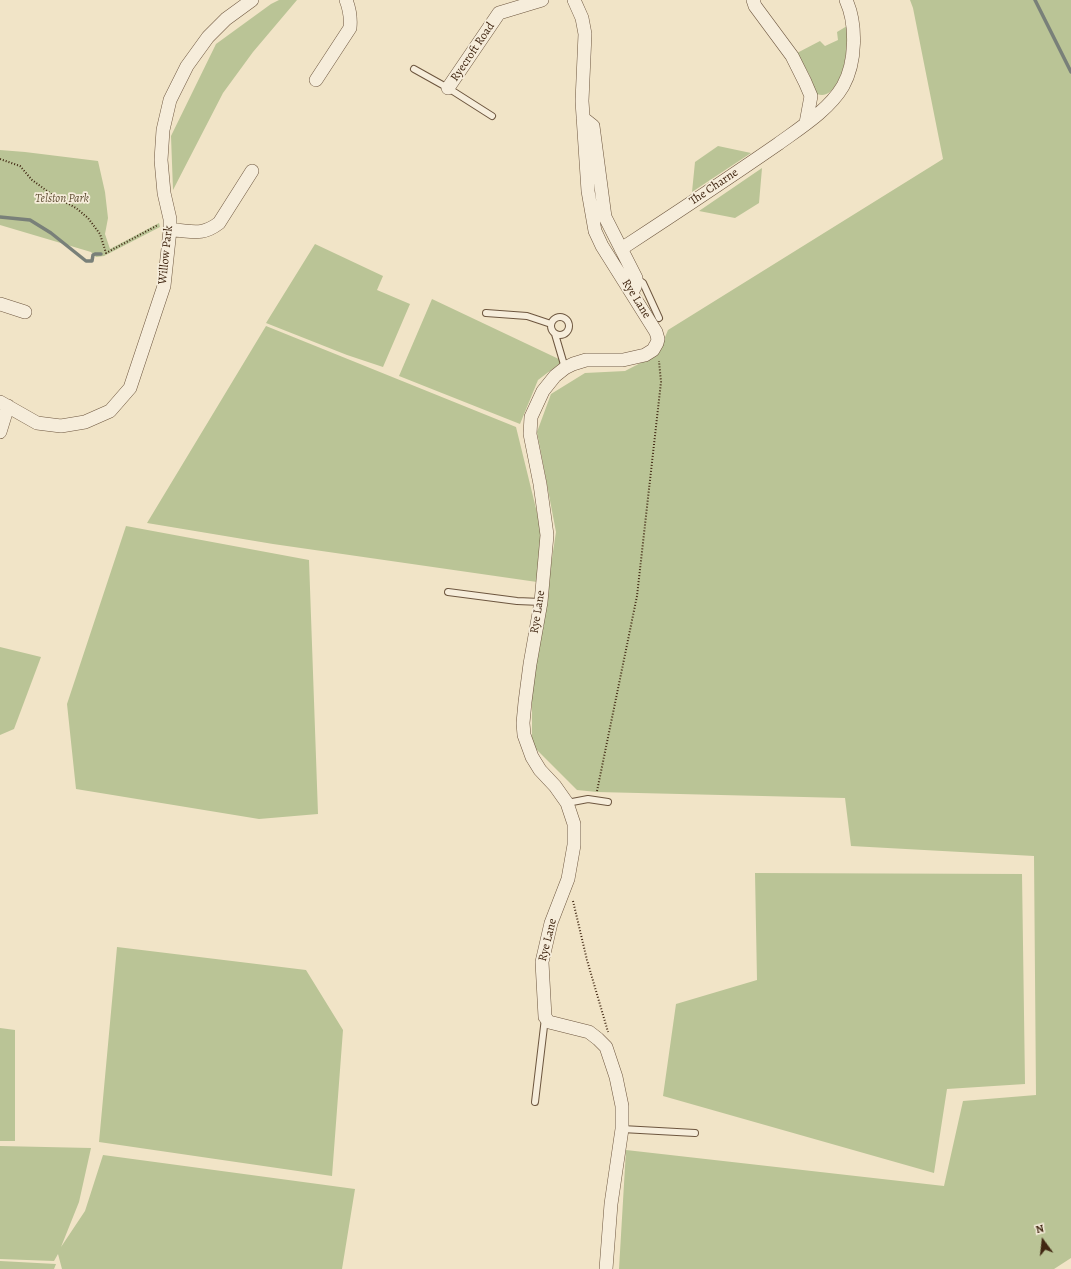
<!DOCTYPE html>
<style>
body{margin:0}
#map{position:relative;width:1071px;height:1269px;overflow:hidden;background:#f1e4c7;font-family:Alegreya,serif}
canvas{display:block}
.north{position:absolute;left:1023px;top:1221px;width:40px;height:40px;-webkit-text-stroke:3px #f6eddb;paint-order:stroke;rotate:345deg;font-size:11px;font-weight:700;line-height:16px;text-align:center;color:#412712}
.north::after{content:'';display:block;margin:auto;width:14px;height:18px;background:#412712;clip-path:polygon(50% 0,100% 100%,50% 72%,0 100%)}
</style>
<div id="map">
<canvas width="1071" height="1269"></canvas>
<div class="north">N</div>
</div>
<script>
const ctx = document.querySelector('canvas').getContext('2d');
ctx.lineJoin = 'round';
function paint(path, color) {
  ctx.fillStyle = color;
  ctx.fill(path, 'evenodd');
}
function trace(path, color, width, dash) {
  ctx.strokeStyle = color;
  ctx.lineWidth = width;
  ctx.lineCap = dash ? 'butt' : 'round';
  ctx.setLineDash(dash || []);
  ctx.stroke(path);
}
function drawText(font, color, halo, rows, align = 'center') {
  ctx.font = font + ' Alegreya,serif';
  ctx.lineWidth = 3.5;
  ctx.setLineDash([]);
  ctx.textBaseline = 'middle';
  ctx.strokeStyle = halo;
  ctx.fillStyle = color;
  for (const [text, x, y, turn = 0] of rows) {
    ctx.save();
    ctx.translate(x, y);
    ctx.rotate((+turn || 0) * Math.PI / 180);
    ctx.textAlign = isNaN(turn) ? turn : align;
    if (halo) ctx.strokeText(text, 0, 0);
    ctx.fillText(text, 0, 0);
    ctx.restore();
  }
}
paint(new Path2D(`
 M279,0H297L253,52L223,93L173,190L171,136L216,44L271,4Z
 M910,0H1071V1258L1054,1269H619L626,1150L944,1186L963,1101L1036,1095L1034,856L851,846L845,798L597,792L577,790L532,745V689L556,532L537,432L551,394L585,373L625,371L658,354L668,330L943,159L913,8Z
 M847,26C847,48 847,68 835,86C830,93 825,97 817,94L809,74L797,53L820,41L825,46L838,40L837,32Z
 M718,146L751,153L692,192L695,162Z
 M0,150L25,152L98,161L105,192L108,218L105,234L110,249L159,223L160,227L104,256L96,257L91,252L0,225Z
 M762,168L759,203L735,218L699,211Z
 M315,244L383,276L377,290L410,304L383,367L347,355L266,323Z
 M432,299L563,361L538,380L520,424L399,376Z
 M266,326L516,427L542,533L537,582L273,544L147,523Z
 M126,526L309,560L318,814L259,819L76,789L67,704Z
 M0,647L41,657L14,729L0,735Z
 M755,873L1022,874L1025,1084L947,1089L934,1173L663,1096L676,1004L757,980Z
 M117,947L306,970L343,1030L332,1176L99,1142Z
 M0,1028L15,1030V1141H0Z
 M0,1146L91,1148L79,1202L61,1247L85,1211L103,1155L355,1189L342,1269H62L58,1254L54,1261L0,1259Z
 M0,1261L56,1264L54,1269H0Z`), '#bac496');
trace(new Path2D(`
 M1035,0L1071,72
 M0,217L30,220L51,233L86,261H92L93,255L95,254H101`), '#798079', 3.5);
const service = new Path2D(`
 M414,69L448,88L492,116
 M636,278L643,283L659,318
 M486,313L527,316L551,324
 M551 326a9 9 0 1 1 18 0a9 9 0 1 1-18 0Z
 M555,334L565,368
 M448,592L517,601L541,602
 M567,803L588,799L608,802
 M535,1102L545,1018
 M622,1129L695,1133`);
const minor = new Path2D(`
 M574,0L582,18L585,34L582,101L588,191L595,231L602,246L656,332L658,339L657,343L653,350L645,355L623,360H586L573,364L565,368L555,376L543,391L531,417L530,434L540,484L547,535L541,602L530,664L525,702L523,723L524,735L532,757L540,770L555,786L567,803L574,824V845L568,879L551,923L542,962L545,1017L549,1022L589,1032L598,1039L606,1047L616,1077L622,1106V1129L611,1204L606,1269
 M753,0L755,6L792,56L805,82L811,96L806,123
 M316,80L350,28C351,18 350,10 346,0
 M448,88L499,13L542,0
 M583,118L593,126L605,217L636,278L635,287L632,292
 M170,230C190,230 201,237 219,223L252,171
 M621,249C673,215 726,180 778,144C800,128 829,110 843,86C856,63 857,24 846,0
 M0,304L25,312
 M0,402L37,423L61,426L85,422L110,411L130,388L164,286L170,230V219L164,193L161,160L163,130L170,100L187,66L208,37L226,19L252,0
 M0,432L8,406`);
trace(service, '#6d563f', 8);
trace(minor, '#6d563f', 14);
trace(new Path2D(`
 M0,159L20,166L32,180L54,196L76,208L88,218L100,234L106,253L158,225
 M597,791L637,596L661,382L659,361
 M573,901L587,960L608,1032`), '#412712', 2, [1, 2]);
trace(service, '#f6eddb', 6);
trace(minor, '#f6eddb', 13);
drawText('12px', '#412712', '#f6eddb', [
 ["Ryecroft Road",473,52,-56],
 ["The Charne",714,187,-34],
 ["Willow Park",166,255,-84],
 ["Rye Lane",636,299,58],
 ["Rye Lane",538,612,-81],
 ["Rye Lane",548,940,-76]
]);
drawText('italic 12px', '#5f4e33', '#f6eddb', [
 ["Telston Park",62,199]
]);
</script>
